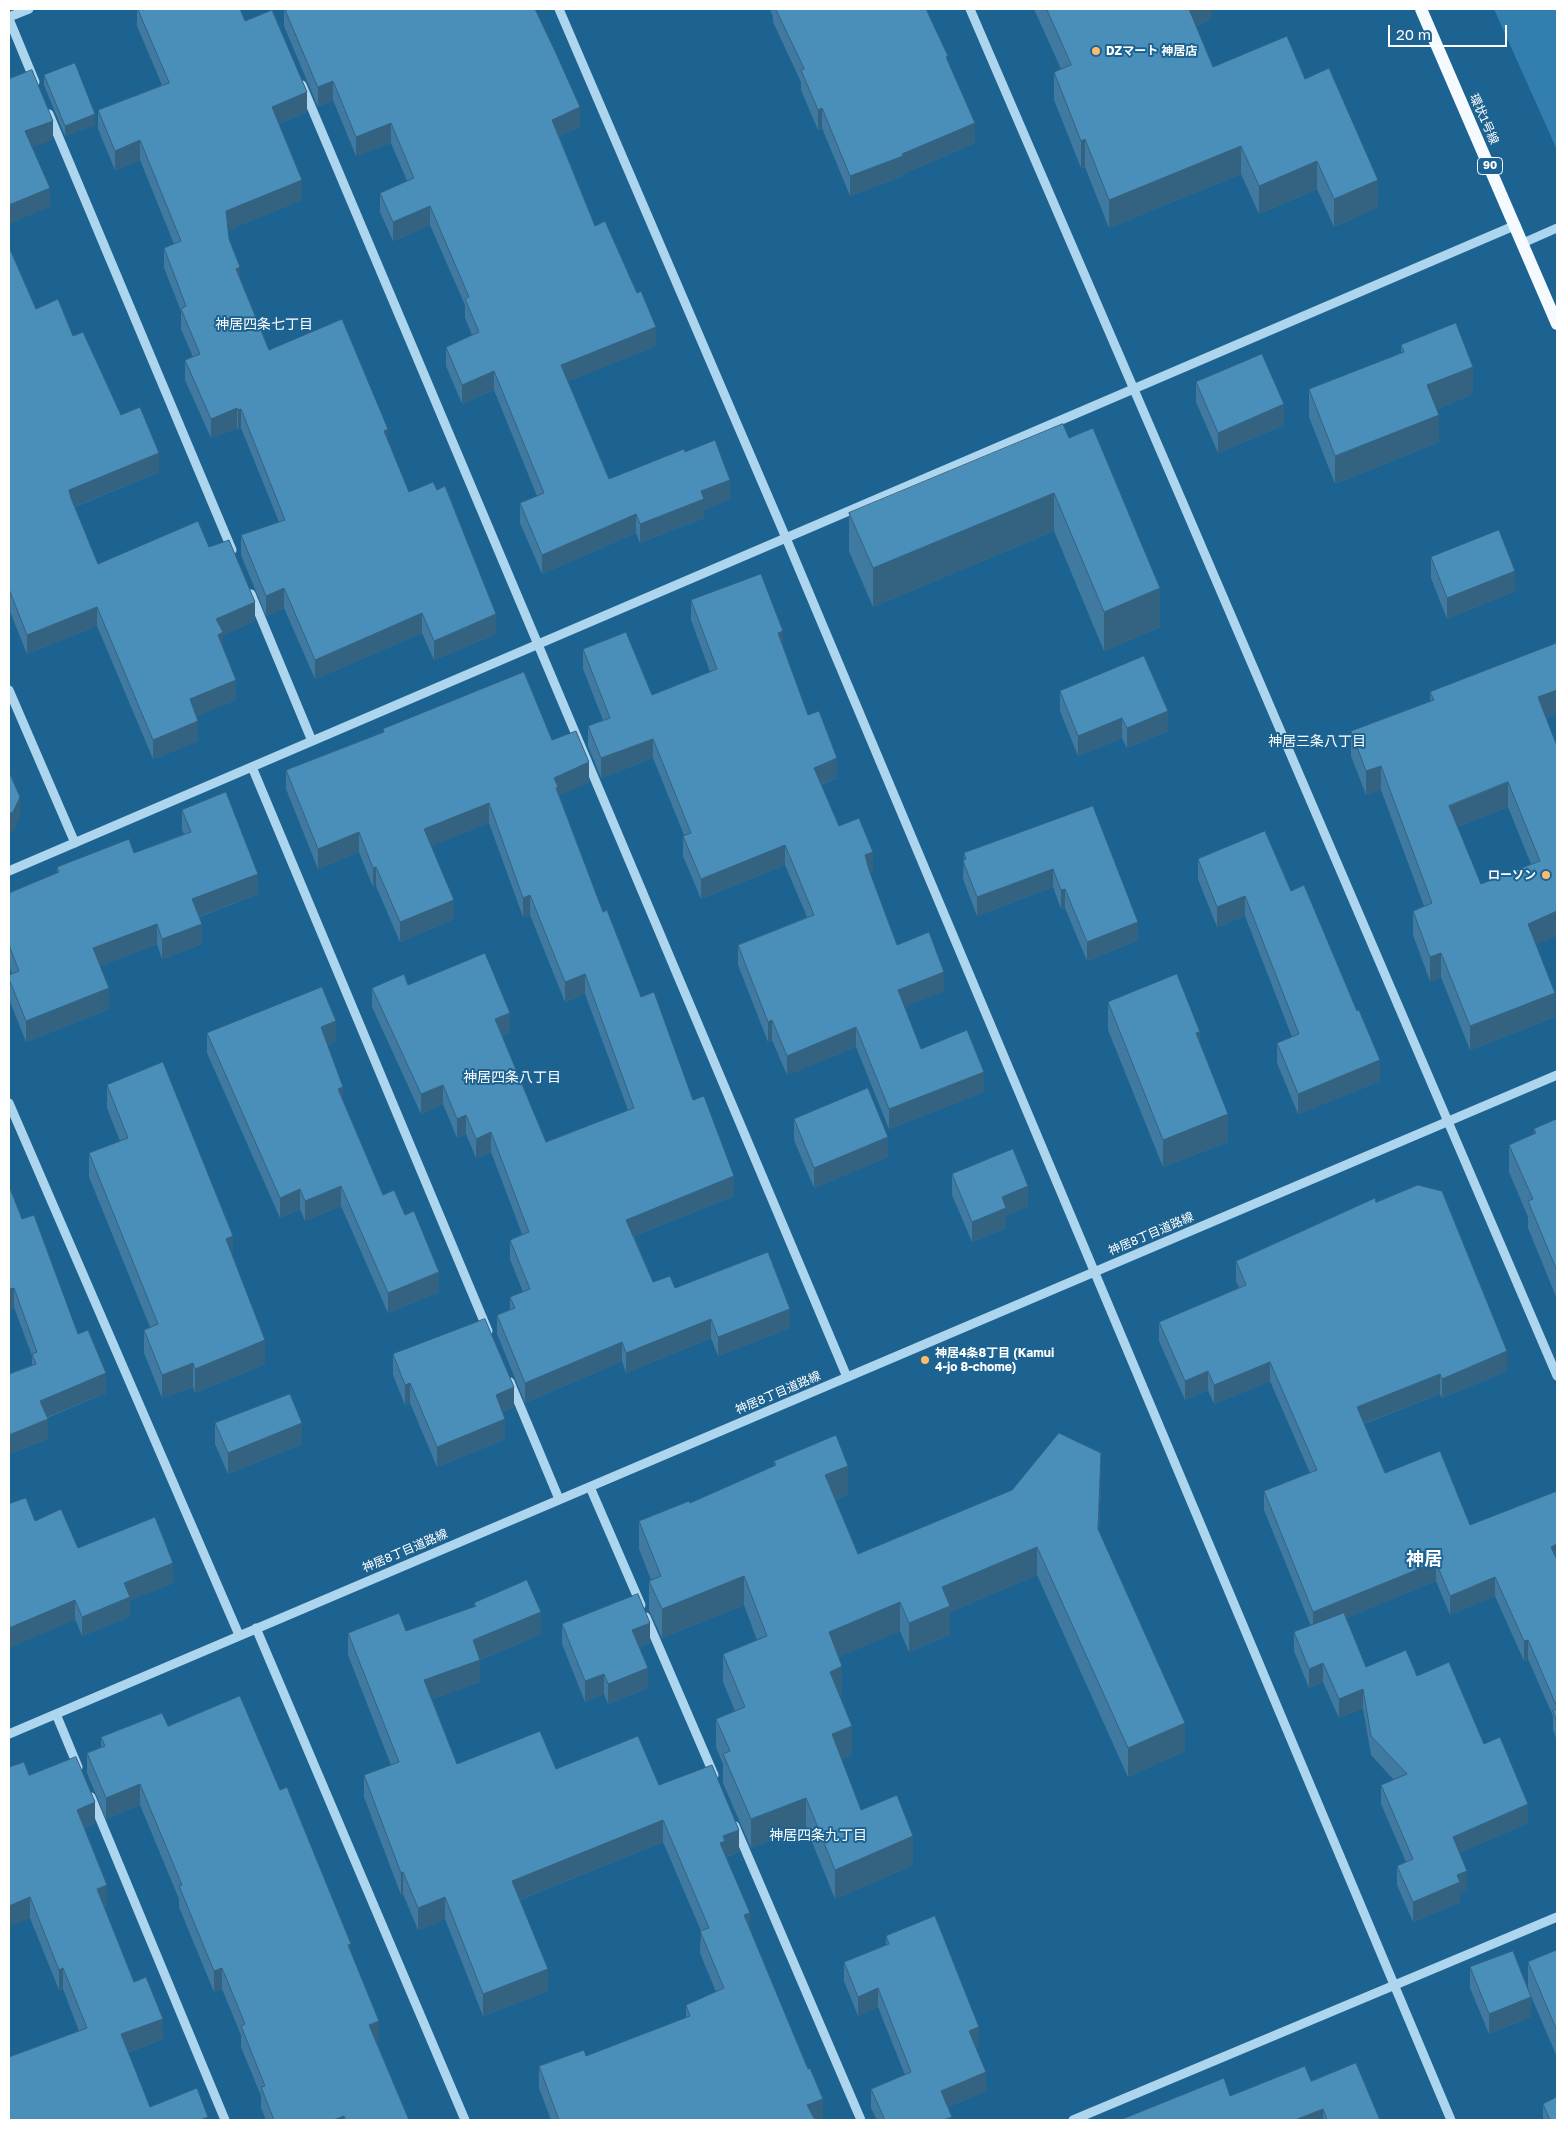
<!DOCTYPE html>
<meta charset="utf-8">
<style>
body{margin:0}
#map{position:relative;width:1566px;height:2129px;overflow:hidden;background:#1d6391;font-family:"Golos Text",sans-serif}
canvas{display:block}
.frame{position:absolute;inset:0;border:10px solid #fff;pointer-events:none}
.scale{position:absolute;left:1388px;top:25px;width:119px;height:22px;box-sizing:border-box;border:2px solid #fff;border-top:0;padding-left:6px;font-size:15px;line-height:18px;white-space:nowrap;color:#fff;-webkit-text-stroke:4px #1d6391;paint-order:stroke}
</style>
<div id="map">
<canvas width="1566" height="2129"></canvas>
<div class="frame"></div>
<div class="scale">20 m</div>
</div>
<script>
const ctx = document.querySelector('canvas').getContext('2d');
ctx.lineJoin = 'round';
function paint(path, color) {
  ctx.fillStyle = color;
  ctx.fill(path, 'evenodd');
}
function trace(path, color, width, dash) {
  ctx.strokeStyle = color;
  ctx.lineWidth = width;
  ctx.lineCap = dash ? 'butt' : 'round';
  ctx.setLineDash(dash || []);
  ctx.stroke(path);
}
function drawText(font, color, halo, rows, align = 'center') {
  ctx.font = font + ' "Golos Text","Noto Sans JP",sans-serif';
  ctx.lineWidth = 4;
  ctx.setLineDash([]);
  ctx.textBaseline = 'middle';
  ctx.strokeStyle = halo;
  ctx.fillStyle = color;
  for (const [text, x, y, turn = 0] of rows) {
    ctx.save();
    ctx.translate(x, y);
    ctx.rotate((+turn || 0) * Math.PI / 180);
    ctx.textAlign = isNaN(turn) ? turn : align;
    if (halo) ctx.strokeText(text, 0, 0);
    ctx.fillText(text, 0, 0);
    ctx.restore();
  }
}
paint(new Path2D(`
 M1494,9H1557V150Z`), '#317eaf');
trace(new Path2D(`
 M559,9L786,538L1451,2120
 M970,9C1165,465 1365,918 1557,1376
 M9,17L29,9
 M9,19L35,82
 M302,85L847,1377
 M49,114L232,550
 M1523,243L1557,228
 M251,594L312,741
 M9,690L75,843
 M252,767L488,1331
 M9,871L1516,225
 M9,1103L239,1635
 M510,1382L559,1499
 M590,1487L641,1605
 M646,1617L714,1775
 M256,1628L465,2120
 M56,1714L78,1767
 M9,1734L1557,1075
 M91,1797L225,2120
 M735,1826L861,2120
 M1073,2120L1557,1917`), '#aed5ee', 9);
trace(new Path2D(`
 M1421,9L1557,324`), '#f5faff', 12);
paint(new Path2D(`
 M137,9H240L245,21L307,112L279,124L302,200L228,230L229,239L240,278L269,350L388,441L409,492L496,634L434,660L422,633L315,679L284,608L266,616L241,555V535L279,522L241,428L238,430L237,428L211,438L185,380V360L193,357L181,329V311L164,268V248L174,244L140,160L115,170L98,129V110L162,85L137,26Z
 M284,9H535L580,127L559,136L595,226L656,346L568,381L609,479L685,452L730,499L704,510V518L640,543L636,533L542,574L520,523V503L537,496L494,390L462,404L446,366V347L472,335L465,318V305L430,225L393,241L380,212V193L407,181L391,143L356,156L333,100L318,107L284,26Z
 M770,9H926L948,61L975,143L903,174V176L850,196L822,128L818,130L801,90V82L773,22V17Z
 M1034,9H1211V19L1196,26L1213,67L1305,79L1378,207L1334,227L1317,189L1259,214L1241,174L1109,228L1085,167L1081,168L1054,100V72L1061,69Z
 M1557,42V67L1556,63V43Z
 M44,75L95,125L65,136L44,85Z
 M9,247L36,309L73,336L121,415L159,472L75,507L98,564L209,547L255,621L223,635V647L236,700L196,716L198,741L153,759L97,626L27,654L9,609Z
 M1401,345L1473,394L1437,409L1439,442L1335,484L1309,417V389L1401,353Z
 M1196,382L1284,425L1218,453L1196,402Z
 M1069,438L1160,627L1104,651L1054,531L873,607L849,551V513Z
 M1431,557L1515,591L1447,619L1431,578Z
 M691,600L783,648L808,715L837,778L821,785L839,826L873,871L870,873L897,945L944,991L904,1007L921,1049L984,1092L889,1129L856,1047L787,1075L772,1040L768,1042L738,965V945L807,917L785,865L701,899L683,856V836L684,835L653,758L601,778L588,746V726L603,720L583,669V649L652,695L710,672L691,620Z
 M1557,643V714L1546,718L1536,944L1555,1017L1470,1050L1441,977L1430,981L1413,935V911L1424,906L1381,790L1366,795L1351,756V731L1430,701V692ZM1508,807L1531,864L1481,884L1457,827Z
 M1060,691L1168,731L1127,748L1122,738L1078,756L1060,711Z
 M383,729L552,740L589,782L559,795L603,912L641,997L693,1100L734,1196L634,1236L653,1282L675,1288L790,1328L718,1356L711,1338L626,1373L622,1361L525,1403L497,1334V1315L510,1310V1297L523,1292L510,1259V1240L522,1234L491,1152L476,1158L466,1134L457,1138L443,1104L421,1114L372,1007V988L408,985L510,1032L502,1036L546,1142L628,1110L585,994L565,1002L530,915L523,917L489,823L431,846L454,919L400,942L376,886L373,887L359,852L318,869L286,789V770L383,732Z
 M1093,806L1138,940L1087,961L1065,908L1061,909L1053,887L977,916L963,879L964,853Z
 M182,810L258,894L199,917L202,944L162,959L157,944L100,966L109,1009L26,1042L9,999V975L12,974L9,965V893L57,873V867L134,853L184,834L182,830Z
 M1198,859L1291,891L1380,1081L1298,1114L1277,1063V1043L1292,1037L1245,916L1217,927L1198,879Z
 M1108,1002L1200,1044L1228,1142L1163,1167L1108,1030Z
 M207,1033L336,1041L327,1045L343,1100L383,1195L439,1292L388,1313L341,1206L305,1221L300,1209L280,1218L207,1053Z
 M107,1085L233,1257L265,1364L195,1393L193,1387L162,1398L144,1353V1330L150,1327L89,1177V1153L120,1141L107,1108Z
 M794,1119L888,1157L814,1188L794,1140Z
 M1557,1119V1299L1528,1228V1217L1509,1172V1145L1534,1134V1129Z
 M952,1174L1028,1206L1006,1215V1228L972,1242L952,1195Z
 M9,1186L22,1219L106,1393L47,1418L48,1439L9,1454V1374L32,1365V1356L14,1307L9,1309Z
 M1376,1202L1507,1371L1442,1398L1440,1394L1364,1424L1385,1473L1470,1525L1557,1491V1741L1553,1730V1716L1528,1659L1524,1661L1495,1596L1450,1615L1436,1581L1346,1618L1366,1667L1417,1676L1484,1744L1528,1823L1459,1853L1467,1890L1460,1893V1902L1413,1922L1397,1885V1866L1406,1862L1381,1804V1785L1394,1780L1371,1755L1363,1708L1339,1718L1323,1682L1309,1688L1294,1651V1632L1311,1626L1264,1510V1491L1310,1473L1270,1381L1214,1404L1208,1390L1185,1400L1159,1341V1322L1239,1288L1236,1281V1261Z
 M393,1354L514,1407L503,1412L505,1439L437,1467L410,1403L405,1405L393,1375Z
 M215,1423L302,1444L228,1474L215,1444Z
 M774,1461L848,1494L835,1500L858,1554L1101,1482L1099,1532L1185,1751L1128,1777L1037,1575L950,1612V1635L909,1652L900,1631L838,1657L842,1695L840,1696L852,1755L841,1759L861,1810L913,1865L835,1899L806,1827L751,1848L723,1783V1764L716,1747V1719L735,1711L723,1682V1654L757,1640L744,1605L662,1638L649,1610V1581L651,1580L639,1549V1521L690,1503L774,1466Z
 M35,1521L78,1548L173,1583L130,1600V1616L82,1636Z
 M474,1603L541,1634L480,1660V1682L432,1699L457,1764L556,1769L659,1785L739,1852L726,1857L750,1928L823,2120H551L539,2088V2066L586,2056L686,2018V2005L716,1992L700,1953L701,1931L663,1842L520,1900L548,1991L483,2016L445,1919L418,1930L403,1894L401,1895L364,1797V1775L391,1765L348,1655V1633L406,1631L474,1607Z
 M562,1624L650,1643L640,1647L648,1688L608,1704L604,1694L585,1702L562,1644Z
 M168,1726L351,1952L379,2041L376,2043L409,2120H266L261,2108V2096L241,2047V2035L222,1989L214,1992L179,1907V1899L140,1805L106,1819L87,1773V1753L101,1747V1737Z
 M29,1775L95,1823L84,1828L107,1906L104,1907L134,1982L163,2039L128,2052L150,2107L208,2120H9L79,2031L63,1989L59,1990L30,1918Z
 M886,1936L979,2046L975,2048L986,2091L948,2107L952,2120H877L871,2108V2089L905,2075L878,2007L858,2016L844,1981V1962L886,1945Z
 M1557,1950V2057L1528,1989V1962Z
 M1470,1967L1531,2017L1489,2034L1470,1988Z
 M1311,2081L1380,2120H1120L1230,2096Z
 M1543,2104L1557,2120H1543Z`), '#407aa0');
paint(new Path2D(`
 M1186,9H1211V19L1186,30Z
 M333,81V100L318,107V87Z
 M307,92V112L272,127V107Z
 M580,107V127L552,139V120Z
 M822,108V128L818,130V110Z
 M95,114V125L65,136V126Z
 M53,121V140L25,150V131Z
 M391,123V143L356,156V137Z
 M975,123V143L903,174V176L850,196V176Z
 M1085,139V167L1081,168V141Z
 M140,140V160L115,170V151Z
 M1241,146V174L1109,228V200Z
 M1317,161V189L1259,214V186Z
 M302,180V200L226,231V211Z
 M1378,180V207L1334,227V199Z
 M50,188V207L9,224V205Z
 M430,206V225L393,241V222Z
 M240,267V287L236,269Z
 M656,327V346L561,384V365Z
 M1473,367V394L1427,413V385Z
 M494,371V390L462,404V385Z
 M1284,404V425L1218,453V433Z
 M237,408V428L211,438V419Z
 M241,409V428L238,430V410Z
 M1439,415V442L1335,484V456Z
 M388,429V449L384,431Z
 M159,453V472L69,509V490Z
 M730,480V499L704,510V518L640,543V524L701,491Z
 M1054,493V531L873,607V568Z
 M636,514V533L542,574V555Z
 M1515,571V591L1447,619V598Z
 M284,588V608L266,616V596Z
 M1160,588V627L1104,651V612Z
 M255,602V621L223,635V652L218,654L216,619Z
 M97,607V626L27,654V635Z
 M422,613V633L315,679V660Z
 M496,614V634L434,660V641Z
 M783,631V651L778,633Z
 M236,680V700L190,719V699Z
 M1557,690V714L1538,721V697Z
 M1168,711V731L1127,748V728Z
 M1122,718V738L1078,756V736Z
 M198,721V741L153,759V740Z
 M653,739V758L601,778V758Z
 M837,758V778L814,787V768Z
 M589,762V782L558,796L554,778Z
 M1381,766V790L1366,795V771Z
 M1508,782V807L1449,830V806Z
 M20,797V817L13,832L9,833V814Z
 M489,803V823L424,849V829Z
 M359,832V852L318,869V849Z
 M785,845V865L701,899V879Z
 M873,852V871L865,875V855Z
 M376,867V886L373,887V868Z
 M1053,869V887L977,916V897Z
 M258,874V894L192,919V899Z
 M1065,889V908L1061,909V890Z
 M530,895V915L523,917V898Z
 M1245,896V916L1217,927V907Z
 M454,900V919L400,942V922Z
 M1557,911V936L1528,948V924Z
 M1138,922V940L1087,961V942Z
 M157,924V944L93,969V948Z
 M202,924V944L162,959V939Z
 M1441,953V977L1430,981V957Z
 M944,972V991L898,1010V990Z
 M585,974V994L565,1002V982Z
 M109,988V1009L26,1042V1021Z
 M1555,993V1017L1470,1050V1026Z
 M510,1013V1032L495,1039V1019Z
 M772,1020V1040L768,1042V1022Z
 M336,1021V1041L321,1047V1027Z
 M856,1027V1047L787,1075V1056Z
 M1200,1032V1060L1196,1033Z
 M1380,1060V1081L1298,1114V1094Z
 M984,1072V1092L889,1129V1109Z
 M443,1085V1104L421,1114V1094Z
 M343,1087V1107L338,1089Z
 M1228,1114V1142L1163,1167V1140Z
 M466,1115V1134L457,1138V1119Z
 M491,1132V1152L476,1158V1139Z
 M888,1137V1157L814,1188V1168Z
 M734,1176V1196L626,1239V1220Z
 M341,1186V1206L305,1221V1201Z
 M1028,1186V1206L1006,1215V1228L972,1242V1222L1002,1197Z
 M300,1189V1209L280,1218V1198Z
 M233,1236V1259L226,1239Z
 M439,1272V1292L388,1313V1293Z
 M14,1288V1307L9,1309V1289Z
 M790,1309V1328L718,1356V1337Z
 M711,1319V1338L626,1373V1353Z
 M265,1340V1364L195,1393V1369Z
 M622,1342V1361L525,1403V1383Z
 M1507,1351V1371L1442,1398V1379Z
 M1270,1362V1381L1214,1404V1385Z
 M193,1363V1387L162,1398V1375Z
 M1208,1371V1390L1185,1400V1381Z
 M106,1373V1393L40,1420V1401Z
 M1440,1374V1394L1357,1426V1407Z
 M410,1383V1403L405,1405V1385Z
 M514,1387V1407L496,1415V1395Z
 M48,1419V1439L9,1454V1435Z
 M505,1419V1439L437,1467V1447Z
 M302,1423V1444L228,1474V1453Z
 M1101,1453V1482L1098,1558V1529Z
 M848,1466V1494L825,1504V1475Z
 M1557,1544V1563L1551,1547Z
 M1037,1547V1575L950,1612V1635L909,1652V1623L942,1587Z
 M1436,1562V1581L1313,1632V1612Z
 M173,1563V1583L130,1600V1616L82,1636V1617L124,1583Z
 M744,1576V1605L662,1638V1609Z
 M1495,1577V1596L1450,1615V1596Z
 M75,1600V1620L9,1648V1628Z
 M900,1602V1631L829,1661V1632Z
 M541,1612V1634L475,1662L480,1660V1682L424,1702V1680L473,1640Z
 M650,1623V1643L632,1650V1630Z
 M1528,1640V1659L1524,1661V1641Z
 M1323,1663V1682L1309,1688V1669Z
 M842,1666V1695L830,1700V1672Z
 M648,1668V1688L608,1704V1684Z
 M604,1674V1694L585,1702V1681Z
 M1363,1689V1708L1339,1718V1699Z
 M1185,1723V1751L1128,1777V1748Z
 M852,1726V1755L832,1762V1734Z
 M140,1784V1805L106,1819V1798Z
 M806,1798V1827L751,1848V1819Z
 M95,1802V1823L77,1830V1810Z
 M1528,1804V1823L1453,1856V1837Z
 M663,1820V1842L512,1903V1881Z
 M739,1830V1852L725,1857L720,1843L723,1836Z
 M913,1836V1865L835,1899V1870Z
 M1467,1871V1890L1460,1893V1902L1413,1922V1902L1457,1875Z
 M403,1872V1894L401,1895V1873Z
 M107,1885V1906L97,1910V1889Z
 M30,1897V1918L9,1927V1906Z
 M445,1897V1919L418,1930V1908Z
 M750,1913V1935L744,1915Z
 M351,1944V1965L348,1945Z
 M63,1968V1989L59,1990V1970Z
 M222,1968V1989L214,1992V1971Z
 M548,1969V1991L483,2016V1994Z
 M878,1988V2007L858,2016V1997Z
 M1531,1997V2017L1489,2034V2014Z
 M163,2019V2039L121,2054V2034Z
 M379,2021V2041L369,2046V2025Z
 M979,2027V2046L969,2050V2031Z
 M986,2072V2091L941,2110V2091Z
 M823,2099V2120H807V2105Z
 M1323,2109V2120H1295Z
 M344,2116V2120H333Z
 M208,2117V2120H200Z
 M952,2117V2120H943Z`), '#346382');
const building = new Path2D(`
 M138,9H240L245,21L272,10L307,92L272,107L302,180L226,211L229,239L240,267L236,269L269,350L342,319L388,429L384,431L409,492L433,482L437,490L445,486L496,614L434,641L422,613L315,660L284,588L266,596L241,535L285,520L241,409L238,410L237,408L211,419L185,360L200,354L181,309L186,306L164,248L181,241L140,140L115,151L98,110L169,83Z
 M285,9H535L555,51L580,107L552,120L595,226L605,221L637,293L641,291L656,327L561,365L609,479L684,449L685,452L715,440L730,480L701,491L704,499L640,524L636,514L542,555L520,503L544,493L494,371L462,385L446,347L479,332L465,299L469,297L430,206L393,222L380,193L414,178L391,123L356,137L333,81L318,87Z
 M776,9H926L948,56L946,57L975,123L902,154L903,156L850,176L822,108L818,110L801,70L804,69Z
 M1047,9H1189L1213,67L1287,36L1305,79L1329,68L1378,180L1334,199L1317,161L1259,186L1241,146L1109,200L1085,139L1081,141L1054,72L1071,65Z
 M75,63L95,114L65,126L44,75Z
 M32,70L53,121L25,131L50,188L9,205V75L10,78Z
 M9,247L36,309L58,299L73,336L83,332L121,415L140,407L159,453L69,490L71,498L98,564L198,521L209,547L229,540L255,602L216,619L223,632L218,635L236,680L190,699L198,721L153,740L97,607L27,635L9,589Z
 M1456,323L1473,367L1427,385L1439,415L1335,456L1309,389L1404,352L1401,345Z
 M1262,354L1284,404L1218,433L1196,382Z
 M1063,424L1069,438L1093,428L1160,588L1104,612L1054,493L873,568L849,513Z
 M1499,530L1515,571L1447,598L1431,557Z
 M761,574L783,631L778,633L808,715L819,711L837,758L814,768L839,826L859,818L873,852L865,855L869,870L897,945L929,932L944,972L898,990L921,1049L967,1030L984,1072L889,1109L856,1027L787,1056L772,1020L768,1022L738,945L814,915L785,845L701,879L683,836L691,833L653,739L601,758L588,726L610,718L583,649L626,632L652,695L717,669L691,600Z
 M1557,643V690L1538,697L1557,746V911L1528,924L1555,993L1470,1026L1441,953L1430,957L1413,911L1432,903L1381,766L1366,771L1351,731L1434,700L1430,692ZM1508,782L1540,861L1481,884L1449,806Z
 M1144,656L1168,711L1127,728L1122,718L1078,736L1060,691Z
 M524,672L552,740L576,731L589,762L554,778L558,787L556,788L603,912L607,910L641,997L654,992L693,1100L704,1096L734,1176L626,1220L653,1282L670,1276L675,1288L768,1252L790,1309L718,1337L711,1319L626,1353L622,1342L525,1383L497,1315L515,1308L510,1297L530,1289L510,1240L529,1232L491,1132L476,1139L466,1115L457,1119L443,1085L421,1094L372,988L404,974L408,985L485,953L510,1013L495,1019L546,1142L634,1108L585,974L565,982L530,895L523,898L489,803L424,829L454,900L400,922L376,867L373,868L359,832L318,849L286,770L384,732L383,729Z
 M9,772L20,797L13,812L9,814Z
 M226,792L258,874L192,899L202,924L162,939L157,924L93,948L109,988L26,1021L9,979V975L19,971L9,945V893L59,872L57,867L129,839L134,853L191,832L182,810Z
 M1093,806L1138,922L1087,942L1065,889L1061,890L1053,869L977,897L963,861L966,859L964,853Z
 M1265,831L1291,891L1304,885L1357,1011L1359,1010L1380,1060L1298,1094L1277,1043L1299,1034L1245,896L1217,907L1198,859Z
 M1177,974L1200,1032L1196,1033L1228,1114L1163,1140L1108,1002Z
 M322,987L336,1021L321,1027L343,1087L338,1089L383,1195L394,1190L405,1215L414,1211L439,1272L388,1293L341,1186L305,1201L300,1189L280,1198L207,1033Z
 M163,1062L233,1236L226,1239L265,1340L195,1369L193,1363L162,1375L144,1330L158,1324L89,1153L128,1138L107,1085Z
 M868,1088L888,1137L814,1168L794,1119Z
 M1557,1119V1271L1528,1201L1533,1199L1509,1145L1536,1133L1534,1129Z
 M1013,1149L1028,1186L1002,1197L1006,1208L972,1222L952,1174Z
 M1418,1185L1442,1191L1507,1351L1442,1379L1440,1374L1357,1407L1385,1473L1440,1451L1470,1525L1557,1491V1544L1551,1547L1557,1560V1707L1528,1640L1524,1641L1495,1577L1450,1596L1436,1562L1313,1612L1264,1491L1317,1470L1270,1362L1214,1385L1208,1371L1185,1381L1159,1322L1246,1285L1236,1261L1375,1198L1376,1202Z
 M9,1186L22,1219L34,1215L78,1334L88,1330L106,1373L40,1401L48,1419L9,1435V1374L36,1364L32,1354L37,1352L14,1288L9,1289Z
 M485,1319L514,1387L496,1395L505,1419L437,1447L410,1383L405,1385L393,1354Z
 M290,1394L302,1423L228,1453L215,1423Z
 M1059,1433L1101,1453L1098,1529L1185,1723L1128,1748L1037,1547L942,1587L950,1606L909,1623L900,1602L829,1632L842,1666L830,1672L852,1726L832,1734L861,1810L897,1795L913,1836L835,1870L806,1798L751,1819L723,1754L730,1751L716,1719L745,1707L723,1654L767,1636L744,1576L662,1609L649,1581L661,1576L639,1521L689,1501L690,1503L776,1465L774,1461L836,1435L848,1466L825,1475L858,1554L1012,1490Z
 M26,1498L35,1521L61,1509L78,1548L155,1517L173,1563L124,1583L130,1597L82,1617L75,1600L9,1628V1504Z
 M527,1580L541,1612L473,1640L480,1660L424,1680L457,1764L540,1731L556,1769L638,1736L659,1785L712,1765L739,1830L723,1836L725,1841L720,1843L750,1913L744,1915L808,2069L810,2068L823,2099L807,2105L815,2120H559L539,2066L584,2050L586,2056L690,2016L686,2005L724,1988L700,1931L709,1928L663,1820L512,1881L548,1969L483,1994L445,1897L418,1908L403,1872L401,1873L364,1775L399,1762L348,1633L399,1613L406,1631L476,1606L474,1603Z
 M638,1594L650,1623L632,1630L648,1668L608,1684L604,1674L585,1681L562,1624Z
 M1344,1613L1366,1667L1406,1650L1417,1676L1449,1662L1484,1744L1500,1737L1528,1804L1453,1837L1467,1871L1457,1875L1460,1882L1413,1902L1397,1866L1413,1859L1381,1785L1407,1774L1371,1736L1363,1689L1339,1699L1323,1663L1309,1669L1294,1632Z
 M240,1696L280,1790L287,1787L351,1944L348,1945L379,2021L369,2025L409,2120H346L344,2116L333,2120H274L261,2087L265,2086L241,2026L245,2024L222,1968L214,1971L179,1886L182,1885L140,1784L106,1798L87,1753L105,1746L101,1737L162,1713L168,1726Z
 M1557,1709V1722L1553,1711Z
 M76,1757L95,1802L77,1810L107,1885L97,1889L134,1982L146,1977L163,2019L121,2034L150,2107L197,2088L208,2117L200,2120H9V2057L87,2028L63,1968L59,1970L30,1897L9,1906V1767L24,1762L29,1775Z
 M935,1916L979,2027L969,2031L986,2072L941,2091L952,2117L943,2120H885L871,2089L911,2072L878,1988L858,1997L844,1962L889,1944L886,1936Z
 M1557,1950V2031L1528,1962Z
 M1513,1951L1531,1997L1489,2014L1470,1967Z
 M1356,2063L1380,2120H1327L1323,2109L1295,2120H1120L1224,2078L1230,2096L1305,2066L1311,2081Z
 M1557,2097V2120H1550L1543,2104Z`);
paint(building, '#4a8eba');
trace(building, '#346382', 1);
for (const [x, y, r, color] of [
 [1096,51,5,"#fdbc6d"],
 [1546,875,5,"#fdbc6d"],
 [925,1360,5,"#fdbc6d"]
]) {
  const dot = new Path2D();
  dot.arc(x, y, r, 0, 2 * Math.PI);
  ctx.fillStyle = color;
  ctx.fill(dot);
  trace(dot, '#1d6391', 2);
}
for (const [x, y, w] of [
 [1490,166,25]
]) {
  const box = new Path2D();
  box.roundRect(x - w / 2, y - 8.5, w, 17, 4);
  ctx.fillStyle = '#1d6391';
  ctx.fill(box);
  trace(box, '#fff', 1);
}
drawText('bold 11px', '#fff', null, [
 ["90",1490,166]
]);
drawText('bold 12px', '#fff', '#1d6391', [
 ["DZマート 神居店",1106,51],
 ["ローソン",1536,875,"right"],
 ["神居4条8丁目 (Kamui",935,1353],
 ["4-jo 8-chome)",935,1367]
], 'left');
drawText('12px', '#fff', '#1d6391', [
 ["環状1号線",1484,119,66],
 ["神居8丁目道路線",1151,1234,-23],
 ["神居8丁目道路線",778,1393,-23],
 ["神居8丁目道路線",405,1551,-23]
]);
drawText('14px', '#fff', '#1d6391', [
 ["神居四条七丁目",264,325],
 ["神居三条八丁目",1317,742],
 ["神居四条八丁目",512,1078],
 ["神居四条九丁目",818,1836]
]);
drawText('bold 18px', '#fff', '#1d6391', [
 ["神居",1424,1559]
]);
</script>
